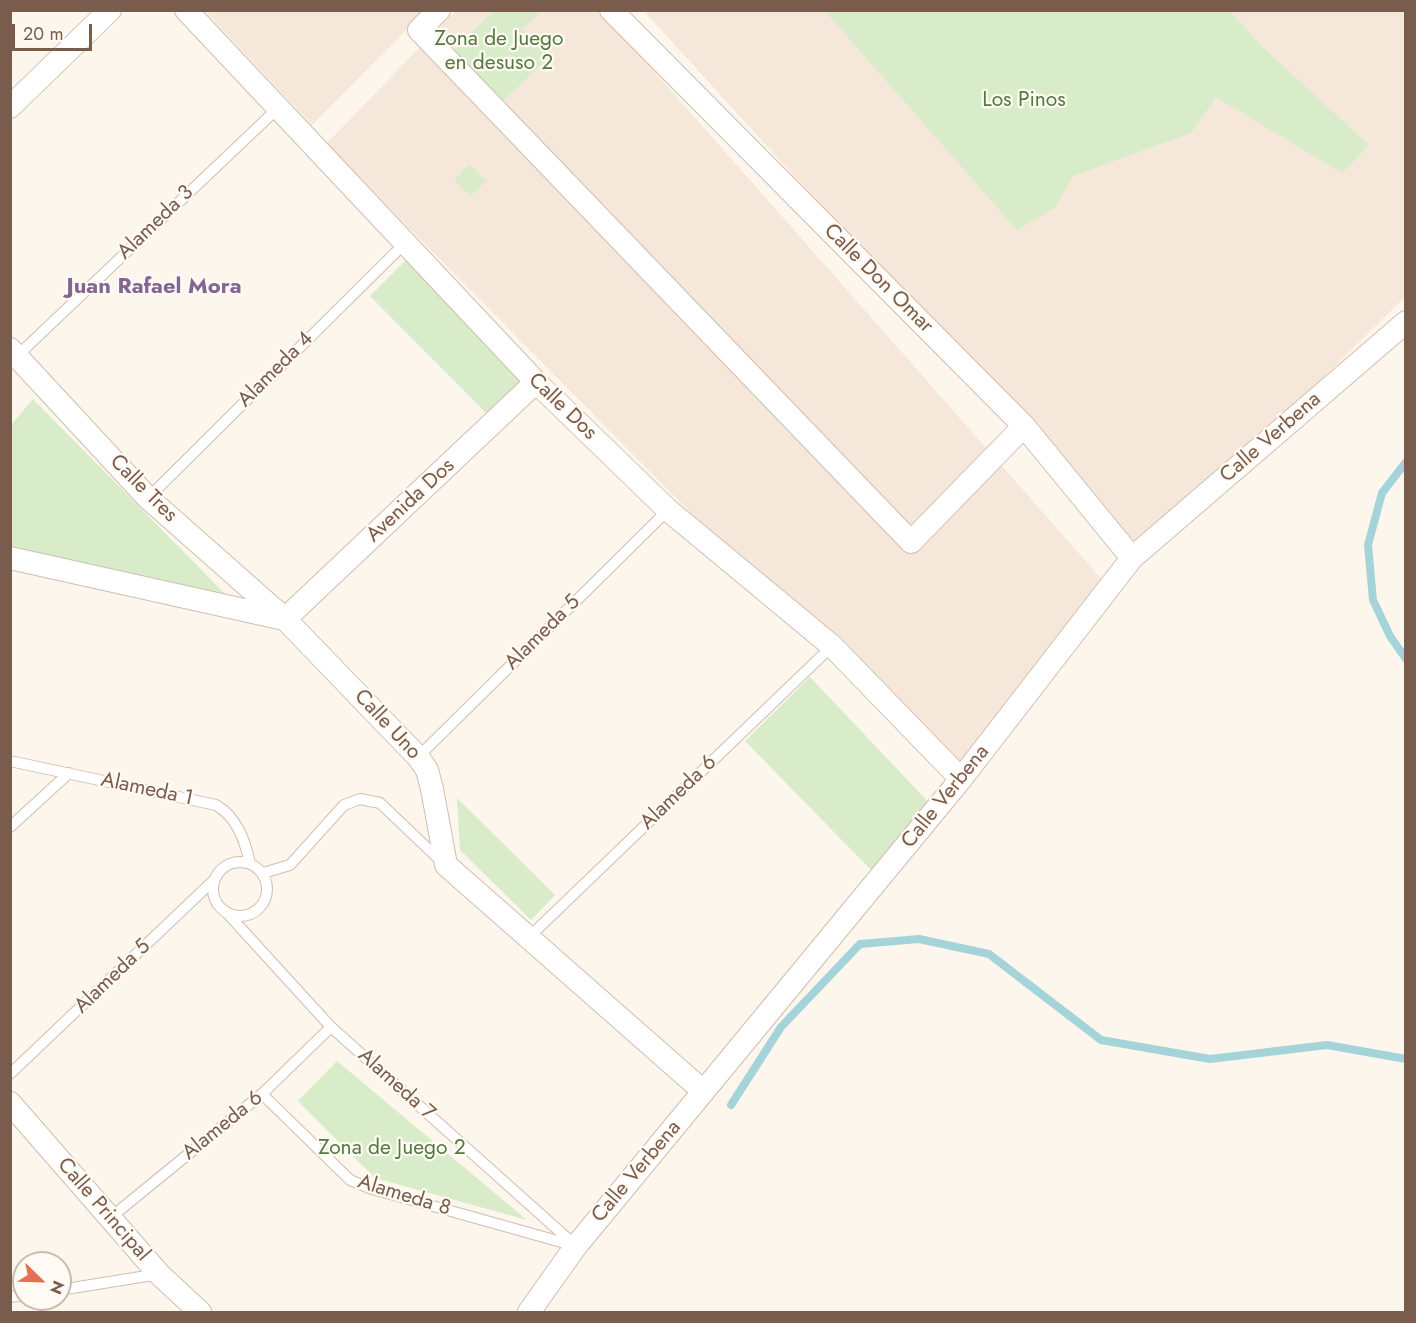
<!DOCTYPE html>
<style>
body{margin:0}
#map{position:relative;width:1416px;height:1323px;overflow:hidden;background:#fdf6ec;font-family:Jost,sans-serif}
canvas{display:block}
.frame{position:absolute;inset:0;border:12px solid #7a5c4d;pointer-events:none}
.north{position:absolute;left:12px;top:1251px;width:60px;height:60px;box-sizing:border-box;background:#fffaf3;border:2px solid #cabbb1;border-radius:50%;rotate:113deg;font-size:16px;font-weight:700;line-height:24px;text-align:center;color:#7a5c4d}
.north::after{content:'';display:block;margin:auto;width:21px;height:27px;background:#e76f51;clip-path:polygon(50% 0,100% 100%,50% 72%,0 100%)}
.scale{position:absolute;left:12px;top:24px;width:80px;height:27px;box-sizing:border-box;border:3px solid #7a5c4d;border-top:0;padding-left:8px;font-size:18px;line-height:21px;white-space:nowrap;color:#7a5c4d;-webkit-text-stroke:4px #fffaf3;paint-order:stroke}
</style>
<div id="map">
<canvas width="1416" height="1323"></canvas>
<div class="frame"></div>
<div class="north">N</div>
<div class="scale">20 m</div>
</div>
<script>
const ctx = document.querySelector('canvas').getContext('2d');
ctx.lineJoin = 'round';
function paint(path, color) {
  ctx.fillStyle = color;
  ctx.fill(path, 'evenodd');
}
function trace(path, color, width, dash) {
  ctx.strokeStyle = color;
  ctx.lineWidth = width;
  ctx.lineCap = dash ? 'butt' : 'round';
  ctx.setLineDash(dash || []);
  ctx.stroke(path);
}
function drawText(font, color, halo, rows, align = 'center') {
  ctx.font = font + ' Jost,sans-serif';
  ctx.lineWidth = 4.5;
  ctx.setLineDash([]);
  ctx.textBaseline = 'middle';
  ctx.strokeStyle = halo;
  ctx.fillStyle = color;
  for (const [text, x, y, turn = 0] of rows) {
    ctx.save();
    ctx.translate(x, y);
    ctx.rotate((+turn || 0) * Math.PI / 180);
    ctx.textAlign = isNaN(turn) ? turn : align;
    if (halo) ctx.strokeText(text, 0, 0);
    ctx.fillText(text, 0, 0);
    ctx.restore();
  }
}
paint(new Path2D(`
 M205,11H425L312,125Z
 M455,11H601L1106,584L950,775L326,144Z
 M644,11H1405V297L1141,557Z`), '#f5e8da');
paint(new Path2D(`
 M494,11H542L522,29L548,58L499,105L454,50Z
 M825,11H1230L1259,44L1369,145L1342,173L1216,97L1191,133L1073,176L1055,208L1017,230Z
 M469,164L486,181L470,196L454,180Z
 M408,258L527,376L487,414L370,296Z
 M33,399L239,608L11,556V425Z
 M810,677L934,808L873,872L745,741Z
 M457,798L555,895L531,920L460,850Z
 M337,1061L527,1220L375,1178L298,1101Z`), '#d8ecc9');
trace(new Path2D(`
 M1406,462L1382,493L1368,545L1373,600L1390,636L1406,659
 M731,1105L781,1027L860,944L919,939L989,954L1101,1040L1210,1059L1327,1045L1406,1059`), '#a5d3da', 8);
const service = new Path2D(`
 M15,358L278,108
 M148,498L405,243
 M418,757L668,510
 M10,761L216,805C237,817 245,841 250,863
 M10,827L69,773
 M213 889a27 27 0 1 1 54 0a27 27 0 1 1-54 0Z
 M263,873L290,865L344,805L360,799L380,803L441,861
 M227,913L331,1027L576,1246
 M527,939L832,646
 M10,1074L215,879
 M262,1094L350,1180L369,1188L572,1245
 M110,1218L262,1094L331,1027
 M60,1290L159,1274
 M10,1297L24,1295`);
const minor = new Path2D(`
 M186,10L536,382L668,510L832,646L961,779
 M439,10L419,30L911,542L1024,426
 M611,10L1024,426L1132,558
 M10,107L110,10
 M10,349L148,498L285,619L418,757L427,770L432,789L446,865L703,1091
 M10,558L284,619
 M285,619L536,382
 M10,1103L159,1274L200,1312
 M529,1312L576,1246L961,779L1132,558L1406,322`);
trace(service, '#d1beb0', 12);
trace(minor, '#d1beb0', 24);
trace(service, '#fff', 10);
trace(minor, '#fff', 22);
drawText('21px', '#537a41', '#fffaf3', [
 ["Zona de Juego",499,40],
 ["en desuso 2",499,64],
 ["Los Pinos",1024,101],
 ["Zona de Juego 2",392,1149]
]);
drawText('21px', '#7a5c4d', '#fffaf3', [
 ["Alameda 3",156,223,-44],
 ["Calle Don Omar",878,279,45],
 ["Alameda 4",276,370,-45],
 ["Calle Dos",562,407,44],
 ["Calle Verbena",1271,438,-41],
 ["Calle Tres",143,489,45],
 ["Avenida Dos",411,501,-43],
 ["Alameda 5",543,633,-45],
 ["Calle Uno",387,725,47],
 ["Alameda 1",147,790,12],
 ["Alameda 6",679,793,-44],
 ["Calle Verbena",946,797,-51],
 ["Alameda 5",113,977,-44],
 ["Alameda 7",396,1085,42],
 ["Alameda 6",223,1126,-39],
 ["Calle Verbena",637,1172,-50],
 ["Alameda 8",404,1196,17],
 ["Calle Principal",103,1210,49]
]);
drawText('bold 22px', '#846695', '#fffaf3', [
 ["Juan Rafael Mora",154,288]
]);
</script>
